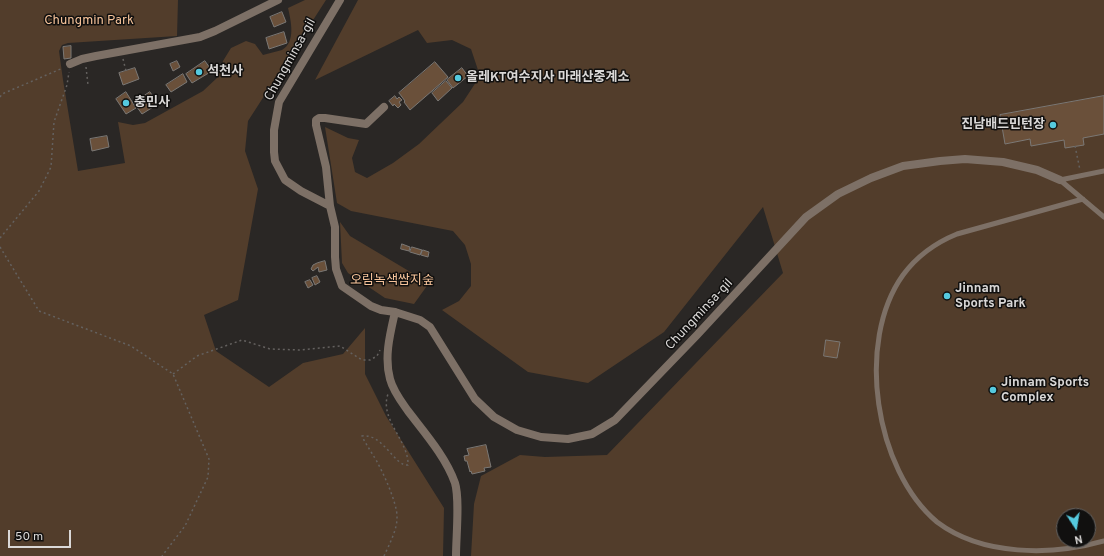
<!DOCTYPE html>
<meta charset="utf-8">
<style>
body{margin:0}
#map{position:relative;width:1104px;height:556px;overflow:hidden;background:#2a2725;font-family:Overpass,sans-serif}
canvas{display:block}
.north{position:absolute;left:1056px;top:508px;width:40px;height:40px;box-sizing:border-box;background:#11100f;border:1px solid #61605f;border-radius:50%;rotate:168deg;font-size:11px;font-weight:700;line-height:16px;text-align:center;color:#dad8d7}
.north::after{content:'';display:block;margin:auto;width:14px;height:18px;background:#55cadf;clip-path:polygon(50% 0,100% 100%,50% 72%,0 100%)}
.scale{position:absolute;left:8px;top:530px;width:63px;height:18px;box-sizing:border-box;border:2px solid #dad8d7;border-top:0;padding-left:5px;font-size:12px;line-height:14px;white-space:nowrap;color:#dad8d7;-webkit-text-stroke:3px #11100f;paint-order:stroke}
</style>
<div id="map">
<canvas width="1104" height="556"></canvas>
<div class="north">N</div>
<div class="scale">50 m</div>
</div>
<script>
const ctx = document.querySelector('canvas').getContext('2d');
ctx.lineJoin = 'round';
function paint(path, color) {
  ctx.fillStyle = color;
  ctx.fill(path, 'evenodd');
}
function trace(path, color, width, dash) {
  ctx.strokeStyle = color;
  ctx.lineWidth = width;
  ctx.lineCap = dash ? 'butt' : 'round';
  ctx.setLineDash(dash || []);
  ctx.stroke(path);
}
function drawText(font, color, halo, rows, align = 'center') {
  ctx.font = font + ' Overpass,"Noto Sans KR",sans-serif';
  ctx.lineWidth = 3;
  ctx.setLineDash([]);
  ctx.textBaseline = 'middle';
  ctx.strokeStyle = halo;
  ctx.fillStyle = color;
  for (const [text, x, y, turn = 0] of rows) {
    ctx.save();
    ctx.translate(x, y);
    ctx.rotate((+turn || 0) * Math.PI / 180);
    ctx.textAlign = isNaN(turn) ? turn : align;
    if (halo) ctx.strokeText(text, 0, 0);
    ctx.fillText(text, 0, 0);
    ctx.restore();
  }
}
paint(new Path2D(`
 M0,0H178L177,36L68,43L62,45L59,51L63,80L78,171L125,163L118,122L133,125L145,123L203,91L218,77L223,61L231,48L246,41L255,44L263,55C269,53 276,52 282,50C296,42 291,21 288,8L305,0H326L248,121L245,151L258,189L238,300L204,315L216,351L269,387L303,363L343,354L365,328V374L386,416L444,508L443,556H0Z
 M358,0H1104V556H471L474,504L481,476L520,455L545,457L607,455L783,273L763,207L664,332L588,383L528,372L442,310L459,301L471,286V264L465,245L453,231L351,211L337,203L325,127L348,138L359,140L352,158L355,172L367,178L393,163L419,144L463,102L480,76L471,49L452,40L427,43L418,30L315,80ZM1064,516H1088V540H1064Z
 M340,222L350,236L429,283L414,304L385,298L348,273L342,263Z`), '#523d2b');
const building = new Path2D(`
 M282,12L286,22L274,27L270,17Z
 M284,32L287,43L269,49L266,38Z
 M71,46V58L64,59L63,47Z
 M177,61L180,67L173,71L170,64Z
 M205,61L212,71L192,83L186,74Z
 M435,62L448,77L410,110L404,102L405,101L399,93Z
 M135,68L139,79L123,85L119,73Z
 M462,68L468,76L453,88L447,80Z
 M183,74L187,82L171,92L166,85Z
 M446,81L452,88L438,101L432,93Z
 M126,92L136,108L126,114L116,99Z
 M150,92L158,104L142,114L134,103Z
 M395,96L397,99L399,97L402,100L399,102L401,105L398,108L394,104L393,106L389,101Z
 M1104,96V134L1083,138L1084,145L1065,148L1064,140L1031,146L1030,139L1005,144L1000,115Z
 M107,136L109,147L92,151L90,139Z
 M402,244L410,247L409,251L401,249Z
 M412,247L422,250L420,255L410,252Z
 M423,250L429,252L428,257L421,255Z
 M325,261L327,270L319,272L318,267L313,271L311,269L313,265L317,263Z
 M317,276L320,282L315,285L312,278Z
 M310,280L313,285L308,288L305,282Z
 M826,340L840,342L837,358L824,356Z
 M486,445L491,467L484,468L485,471L472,474L471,471L470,472L467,461H465L464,456L469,455L467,449Z`);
paint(building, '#6a503a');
trace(building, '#7b7875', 1);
trace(new Path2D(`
 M123,59L126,71
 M86,67L88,85
 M0,97L2,94L63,68
 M1075,146L1080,170
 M0,238L39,191L51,167L54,122L67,85L69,72
 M0,247L39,311L131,346L173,374L209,459L208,477L185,526L162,556
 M173,374L197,356L242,340L270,349L299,350L340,346L362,360H370L377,356L380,350
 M384,556C389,545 397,530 397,518C398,504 381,467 373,455C369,448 365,443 362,436C383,433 395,467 408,465C409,441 379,419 388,394`), '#64615f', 1.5, [2, 3]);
trace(new Path2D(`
 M1060,180L1104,217
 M1060,180L1104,171
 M1083,199L957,234C935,243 917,256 903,275C855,342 875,470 937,522C982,556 1051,556 1104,541`), '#7d7066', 5);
trace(new Path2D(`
 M340,0L279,102L274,130V152L275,161L285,180L301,191L330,206L335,227V257L336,269L342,286L371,306L381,310L395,312L420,320L430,327L475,399L494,417L517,430L541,437L568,439L592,434L615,420L697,335L806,217L838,194L871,178L903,166L940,161L965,159L1003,162L1037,170L1060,180
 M70,64L82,59L96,56L200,37L215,31L278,0
 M330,206L326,167L316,125V120L319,118H325L366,124L384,107
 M395,312C390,334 384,357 390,379C393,391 401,401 408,411C424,432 446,457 455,483C460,499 456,537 456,556`), '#7d7066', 8);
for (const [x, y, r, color] of [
 [199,72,4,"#55cadf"],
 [458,78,4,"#55cadf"],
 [126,103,4,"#55cadf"],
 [1053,125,4,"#55cadf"],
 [947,296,4,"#55cadf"],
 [993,390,4,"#55cadf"]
]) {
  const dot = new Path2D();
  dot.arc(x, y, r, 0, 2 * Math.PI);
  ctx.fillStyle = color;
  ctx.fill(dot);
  trace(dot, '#11100f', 1.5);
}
drawText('13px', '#f6c39a', '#11100f', [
 ["Chungmin Park",89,21],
 ["오림녹색쌈지숲",392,281]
]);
drawText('13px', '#dad8d7', '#11100f', [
 ["Chungminsa-gil",291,60,-61],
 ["Chungminsa-gil",700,315,-47]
]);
drawText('bold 13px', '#dad8d7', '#11100f', [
 ["석천사",207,72],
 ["올레KT여수지사 마래산중계소",466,78],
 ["충민사",134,103],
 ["진남배드민턴장",1045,125,"right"],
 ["Jinnam",955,289],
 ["Sports Park",955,304],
 ["Jinnam Sports",1001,383],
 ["Complex",1001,398]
], 'left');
</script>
